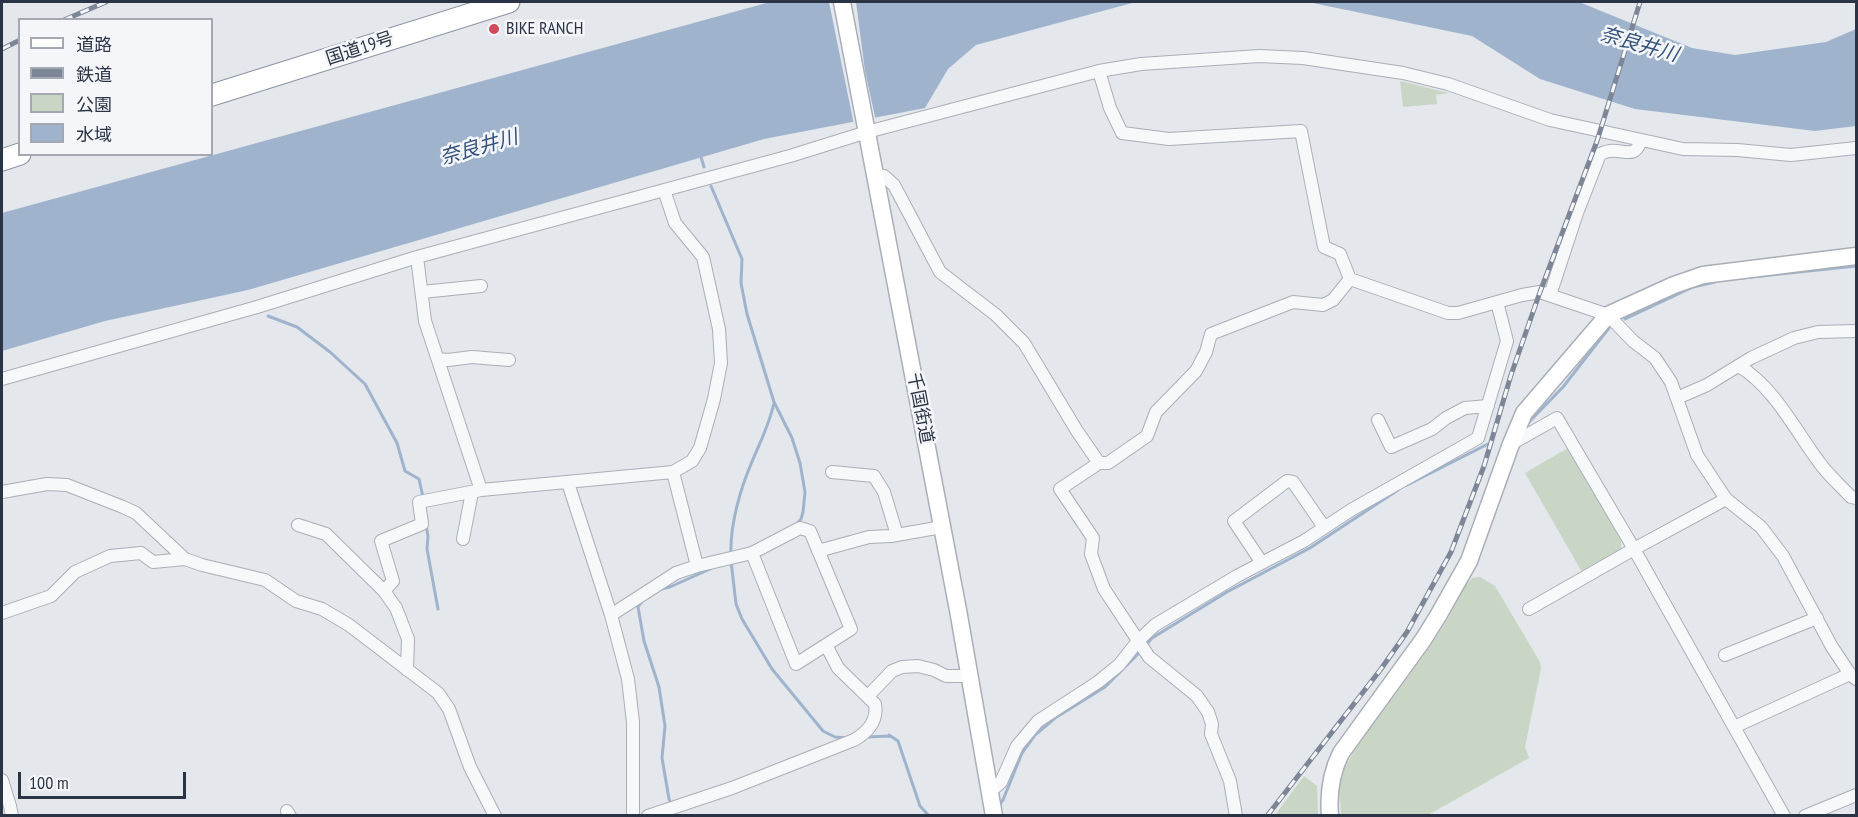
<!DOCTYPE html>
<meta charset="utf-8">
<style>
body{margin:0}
#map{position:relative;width:1858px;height:817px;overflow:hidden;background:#e4e7ec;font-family:"PT Sans Narrow","Noto Sans JP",sans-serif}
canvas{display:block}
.frame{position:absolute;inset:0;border:3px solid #2b3445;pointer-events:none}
.legend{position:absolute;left:18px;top:18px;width:195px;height:138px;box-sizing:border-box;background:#f4f6f9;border:2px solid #a4a8b1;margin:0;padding:8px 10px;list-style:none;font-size:18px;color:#2b3445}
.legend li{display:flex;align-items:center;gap:12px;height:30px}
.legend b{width:30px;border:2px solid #a4a8b1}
.scale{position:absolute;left:18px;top:772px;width:168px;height:27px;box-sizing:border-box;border:3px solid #2b3445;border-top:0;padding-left:8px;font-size:18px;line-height:21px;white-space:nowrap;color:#2b3445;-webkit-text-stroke:4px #f4f6f9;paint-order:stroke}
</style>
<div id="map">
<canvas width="1858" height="817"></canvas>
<div class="frame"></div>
<ul class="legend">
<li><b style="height:8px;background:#fff"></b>道路</li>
<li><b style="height:8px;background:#7d8696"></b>鉄道</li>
<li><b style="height:16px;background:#c9d6c5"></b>公園</li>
<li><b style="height:16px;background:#9fb4cc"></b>水域</li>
</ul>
<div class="scale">100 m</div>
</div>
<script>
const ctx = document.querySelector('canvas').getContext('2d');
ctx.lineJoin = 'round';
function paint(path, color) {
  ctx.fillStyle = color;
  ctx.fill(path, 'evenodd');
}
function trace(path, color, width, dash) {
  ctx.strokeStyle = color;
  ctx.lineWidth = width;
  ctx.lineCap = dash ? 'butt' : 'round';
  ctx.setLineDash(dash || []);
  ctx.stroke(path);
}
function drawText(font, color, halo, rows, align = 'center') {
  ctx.font = font + ' "PT Sans Narrow","Noto Sans JP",sans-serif';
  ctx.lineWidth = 5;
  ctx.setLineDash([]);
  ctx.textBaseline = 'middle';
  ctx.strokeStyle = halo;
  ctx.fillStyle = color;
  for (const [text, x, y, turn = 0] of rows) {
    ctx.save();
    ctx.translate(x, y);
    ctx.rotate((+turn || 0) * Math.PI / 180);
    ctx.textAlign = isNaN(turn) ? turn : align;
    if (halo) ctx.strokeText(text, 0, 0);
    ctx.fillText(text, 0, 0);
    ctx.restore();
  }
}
paint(new Path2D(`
 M1400,81L1449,93L1436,95L1437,104L1403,107Z
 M1568,448L1621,540V550L1582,572L1525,473Z
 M1480,577L1495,586L1540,662L1541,669L1525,747L1529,758L1428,815H1341L1339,787L1344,769L1356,748L1432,644L1449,617L1465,586L1472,578Z
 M1304,776L1317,786L1318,815H1275Z`), '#c9d6c5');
paint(new Path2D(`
 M770,2H1136L976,45L948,69L925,108L764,139L248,290L105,321L2,351V213Z
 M1308,2H1579L1692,48L1735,55L1826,42L1856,29V126L1815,131L1635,109L1540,79L1472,36Z`), '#9fb4cc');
paint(new Path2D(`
 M829,2H856L865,71L876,121L854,125Z`), '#e4e7ec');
trace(new Path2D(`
 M700,154L704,167
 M711,186L742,259L741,283L747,314L774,402L792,438L800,463L805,492L803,512L801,519L796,525
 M1742,278L1856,266
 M268,316L297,327L330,352L365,384L397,443L405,471L419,479L423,497
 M1625,319L1693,287L1715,282
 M1529,422L1563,387L1609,328
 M1407,485L1488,444
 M426,525L428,536L427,549L438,609
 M731,554C730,525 740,490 751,464C760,442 769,426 774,403
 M731,561L736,604L742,619L772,669L823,731L835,737L847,738
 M661,589L670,587L710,569
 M643,600L638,607L644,641L659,687L665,726L662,758L669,799L671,804
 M1146,645L1152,638L1227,592L1310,548L1398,490
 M866,737L890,736L889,735L898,741L920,806L929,816
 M998,806L1003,800L1022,753L1035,735L1055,718L1105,687L1142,650`), '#9fb4cc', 3);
const street = new Path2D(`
 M1099,71L1110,108L1122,133L1169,139L1301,131L1324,247L1340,254L1350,279L1448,313H1458L1522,295L1540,292L1608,315L1633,341L1655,358L1671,382L1697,455L1726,499L1761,527L1783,556L1832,647L1850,674L1856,679
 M875,175L884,176L894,185L940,272L996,315L1024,343L1077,431L1099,463
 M417,257L425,321L481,490
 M422,292L481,286
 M1550,295L1577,213L1600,154C1603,153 1606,151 1610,151C1624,149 1635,160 1641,140
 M439,359L448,360L472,357L509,360
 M1739,366C1774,387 1795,430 1819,462C1828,475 1840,485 1851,497L1856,498
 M2,379L257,307L417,257L790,156L867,132L1099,71L1141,64L1259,56L1303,58L1403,73L1448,84L1550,120L1683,149L1737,150L1791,155L1856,148
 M1677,398L1707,385L1751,358L1794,338L1818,332L1856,331
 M1378,420L1391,447L1432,429L1446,418L1465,408L1488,406
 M1511,444L1557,418L1634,549L1784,816
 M673,472L697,566
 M832,472L874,476L884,492L897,535
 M568,483L611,615L628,679L633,722V816
 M2,492L47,484L67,485L123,507L136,513L185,559L202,565L265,580L296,601L322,609L349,625L438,693L449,709L470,767L495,816
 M298,525L326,534L384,591
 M463,539L472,492
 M818,551L869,537L891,536L942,527
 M1262,563L1234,521L1287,481L1293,482L1324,527
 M1529,609L1634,549L1726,499
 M2,613L51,596L75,572L110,556L141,553L153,562L185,559
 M611,615L676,573L697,566L752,553L800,528L810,531L851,629L796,664L752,553
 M1725,655L1817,618
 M407,670L408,639L396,608L384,591L393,581L381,541L422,524L419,502L481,490L673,472L692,461L700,448L714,399L721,363L719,329L703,257L675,223L664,190
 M868,696L892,671L902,667L918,666L934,670L946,676H969
 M1734,727L1850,674
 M2,780L10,806L12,816
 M990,792L1001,782L1017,746L1038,721L1098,682L1119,665L1138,641L1155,625L1237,576L1304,541L1351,510L1478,438L1507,341L1497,302
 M287,811L290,816
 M648,816L732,788L854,740C868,732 878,721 875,704L838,668L826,645
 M1236,816L1230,781L1211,734L1212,724L1208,712L1197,696L1149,657L1141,645L1104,589L1091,554L1093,538L1060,489L1099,463H1108L1147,436L1156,412L1196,371L1206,352L1211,334L1293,302L1323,305L1333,300L1350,279
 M1805,816L1856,795`);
const secondary = new Path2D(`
 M842,2L958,610L994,816
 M1330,816C1328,793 1331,773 1341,753L1423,640L1438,616L1469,561L1511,444L1524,413L1608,315L1674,285L1703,275L1856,256`);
const highway = new Path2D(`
 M212,95L509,2
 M2,160L20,154`);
trace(street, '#a9aeb7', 14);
trace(secondary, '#a9aeb7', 19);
trace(highway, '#8b94a3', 23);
trace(street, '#f7f8fa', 12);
trace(secondary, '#fff', 16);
trace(highway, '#fff', 21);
const rail = new Path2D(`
 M64,20L106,2
 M2,49L20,40
 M1267,816L1381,669L1407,632L1451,552L1484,466L1511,375L1540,292L1597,141L1640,2`);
trace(rail, '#7d8696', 5);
trace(rail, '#f4f6f9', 3, [9]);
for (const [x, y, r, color] of [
 [494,29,6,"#d1495b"]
]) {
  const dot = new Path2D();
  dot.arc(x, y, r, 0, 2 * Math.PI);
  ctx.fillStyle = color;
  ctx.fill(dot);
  trace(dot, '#f4f6f9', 2);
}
drawText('18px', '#2b3445', '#f4f6f9', [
 ["BIKE RANCH",506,29]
], 'left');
drawText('18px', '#2b3445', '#f4f6f9', [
 ["国道19号",360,49,-18],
 ["千国街道",920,408,79]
]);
drawText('italic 20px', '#34527a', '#f4f6f9', [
 ["奈良井川",1639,45,16],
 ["奈良井川",479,148,-16]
]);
</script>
